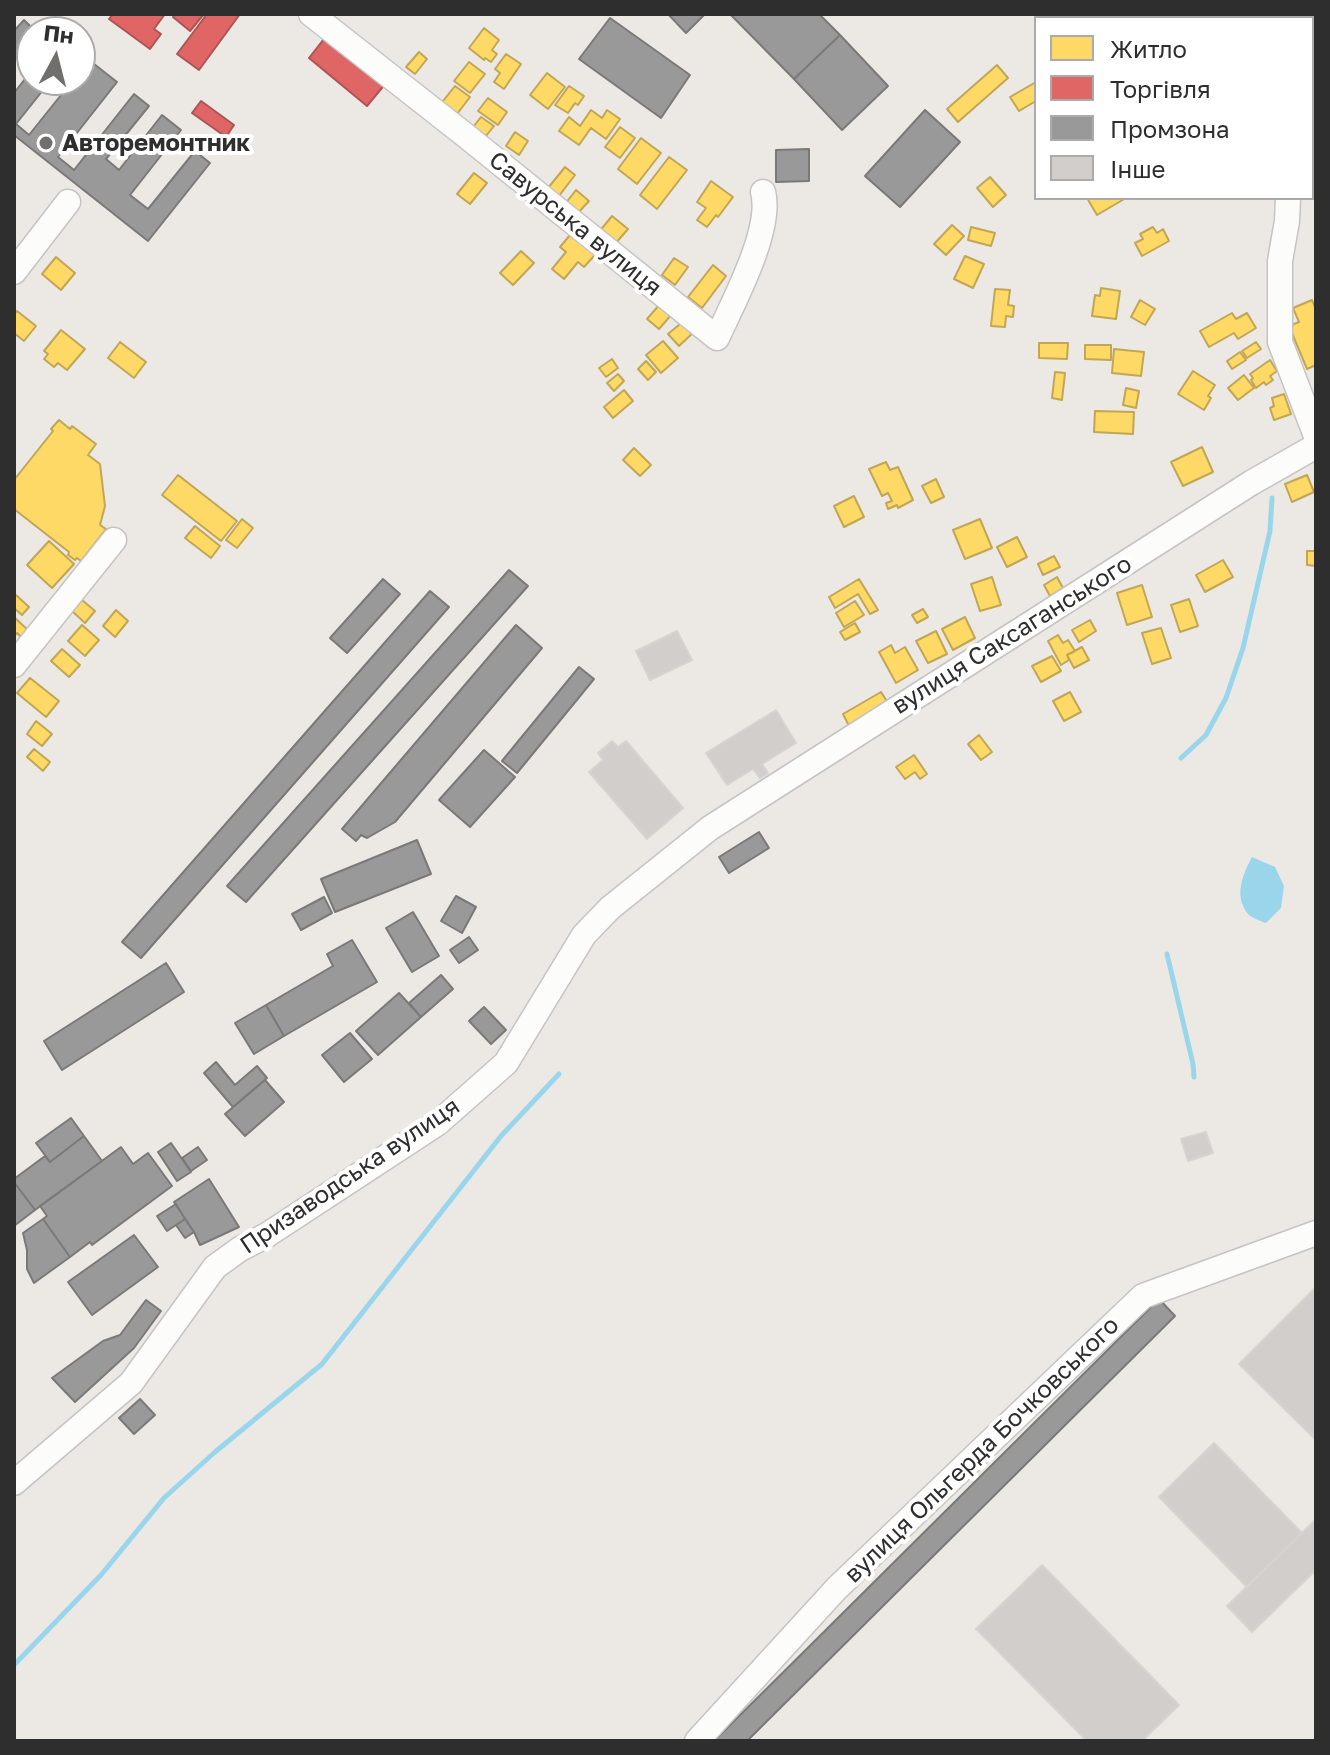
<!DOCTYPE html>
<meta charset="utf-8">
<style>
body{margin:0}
#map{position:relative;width:1330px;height:1755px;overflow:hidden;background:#ece8e4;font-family:"Golos Text",sans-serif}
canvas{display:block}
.frame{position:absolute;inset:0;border:16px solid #2e2e2e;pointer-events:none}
.legend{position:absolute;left:1034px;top:16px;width:280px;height:184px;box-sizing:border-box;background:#fff;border:2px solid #ababab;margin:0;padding:10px 14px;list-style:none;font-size:24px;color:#2e2e2e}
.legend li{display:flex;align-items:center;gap:16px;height:40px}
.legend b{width:40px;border:2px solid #ababab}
.north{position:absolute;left:16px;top:16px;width:80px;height:80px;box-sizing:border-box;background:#fff;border:2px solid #ababab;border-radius:50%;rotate:7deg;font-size:22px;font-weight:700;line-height:32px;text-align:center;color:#2e2e2e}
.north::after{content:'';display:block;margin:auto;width:28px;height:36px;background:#706f6e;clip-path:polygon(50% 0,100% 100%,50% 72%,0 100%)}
</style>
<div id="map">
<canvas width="1330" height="1755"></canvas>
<div class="frame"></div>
<ul class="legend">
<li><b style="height:22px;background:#ffd966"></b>Житло</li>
<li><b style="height:22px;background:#e06666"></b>Торгівля</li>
<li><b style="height:22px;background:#999"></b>Промзона</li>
<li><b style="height:22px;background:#d1cecb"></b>Інше</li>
</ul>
<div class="north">Пн</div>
</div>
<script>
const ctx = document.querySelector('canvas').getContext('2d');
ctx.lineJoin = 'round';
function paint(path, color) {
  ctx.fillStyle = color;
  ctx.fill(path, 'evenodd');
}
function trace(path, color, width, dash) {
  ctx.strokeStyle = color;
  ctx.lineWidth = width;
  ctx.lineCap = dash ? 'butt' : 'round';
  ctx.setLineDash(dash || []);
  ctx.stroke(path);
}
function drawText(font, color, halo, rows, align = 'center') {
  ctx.font = font + ' "Golos Text",sans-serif';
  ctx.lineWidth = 8;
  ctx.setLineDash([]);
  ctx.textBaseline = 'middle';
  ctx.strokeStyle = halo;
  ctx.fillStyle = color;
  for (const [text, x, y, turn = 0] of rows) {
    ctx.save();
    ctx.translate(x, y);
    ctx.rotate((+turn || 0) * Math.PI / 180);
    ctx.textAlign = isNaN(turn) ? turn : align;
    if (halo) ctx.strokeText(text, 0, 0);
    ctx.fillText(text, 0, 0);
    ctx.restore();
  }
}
paint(new Path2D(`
 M1252,857L1275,867L1284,886L1281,908L1266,923C1260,921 1252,918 1248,914C1233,896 1243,874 1252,857Z`), '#99d6ec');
const homes = new Path2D(`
 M1063,14H1086L1081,18H1059Z
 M1126,14H1165L1167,18H1129Z
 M1207,14H1242L1235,18H1209Z
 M484,28L499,40L492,50L497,54L491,62L485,58L484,60L469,48Z
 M419,52L427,59L415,74L406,67Z
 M506,54L521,64L504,89L494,82L500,73L495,69Z
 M1313,57L1316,63V75L1313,77Z
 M469,62L485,74L470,93L454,81Z
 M997,65L1008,78L958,122L947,109Z
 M547,73L565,87L548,109L530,95Z
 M1315,76L1316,93L1312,95V77Z
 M1036,82V101L1019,111L1010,97Z
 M455,86L470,97L454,118L439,106Z
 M569,86L584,96L578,105L575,103L568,113L555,105Z
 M488,98L507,112L498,125L478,111Z
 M591,110L602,118L607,110L620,119L606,139L591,128L579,145L559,131L569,117L580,126Z
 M481,117L494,126L486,136L473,127Z
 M620,127L635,138L620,158L605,147Z
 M515,132L528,141L519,155L506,146Z
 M641,138L661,153L637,184L618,169Z
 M669,157L687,170L657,209L640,195Z
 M565,167L575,175L559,196L548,188Z
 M474,173L487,183L470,204L457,194Z
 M990,177L1006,195L993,207L977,188Z
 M711,181L733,197L718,217L716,215L707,227L697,220L706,208L697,202Z
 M576,190L589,201L577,214L565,204Z
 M1087,198H1126L1097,215Z
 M612,216L628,229L615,244L599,232Z
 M952,225L964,236L946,255L934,244Z
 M971,227L995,233L991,246L968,240Z
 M1153,227L1157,233L1163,229L1169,241L1142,256L1135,243L1143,239L1140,234Z
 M570,235L595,255L584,267L578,262L564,279L552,269L566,252L560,247Z
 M521,251L534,263L513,285L500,273Z
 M965,256L984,264L973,288L954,279Z
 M56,257L75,273L61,290L42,274Z
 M674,258L688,267L675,285L662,275Z
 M713,265L726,276L702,308L688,297Z
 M1101,288L1120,291L1116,319L1092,316L1095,295L1100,296Z
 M995,289L1010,290L1008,305L1014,306L1013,317L1006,316L1005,327L991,326Z
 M1140,300L1155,309L1145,325L1131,317Z
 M1312,300L1316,310V365L1307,369L1289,326L1299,322L1293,308Z
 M660,304L672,314L659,329L647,319Z
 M17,311L36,326L24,341L14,333V314Z
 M1232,313L1236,319L1247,313L1256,328L1238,339L1234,333L1209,347L1200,331Z
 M686,319L696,330L679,346L668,334Z
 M61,330L85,349L67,370L58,363L54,367L44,359L48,354L44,351Z
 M663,341L678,358L661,373L646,355Z
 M120,342L146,362L134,378L108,358Z
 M1256,342L1261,349L1247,358L1242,351Z
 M1039,343H1068L1067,359L1039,358Z
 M1085,345H1111V360L1085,359Z
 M1114,349L1144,352L1141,376L1112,373Z
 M1240,352L1246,360L1232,369L1227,361Z
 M612,359L618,368L606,377L599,368Z
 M1270,360L1277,371L1270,376L1273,380L1266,385L1264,382L1256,388L1251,380L1253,378L1250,374Z
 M646,361L656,372L648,380L638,369Z
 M1193,371L1215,385L1208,396L1211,398L1204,410L1178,394Z
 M1055,372L1065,373L1062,400L1052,398Z
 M618,374L624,381L614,391L607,383Z
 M1244,375L1254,388L1238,400L1228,388Z
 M1126,388L1139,391L1136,408L1123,405Z
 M624,390L633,401L613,418L604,407Z
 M1284,394L1291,414L1274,420L1270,408L1274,406L1272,398Z
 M1095,411L1134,412L1133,434L1094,432Z
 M59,420L70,429L72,426L96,444L88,455L100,464L105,506L100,525L106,529L81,561L77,558L75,560L68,555L69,552L14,509V480L53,431L51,429Z
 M1202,447L1213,472L1183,486L1171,462Z
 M634,448L651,465L640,476L623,460Z
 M886,462L890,470L898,467L913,500L898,508L897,505L888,509L886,503L892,501L888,493L882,496L869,469Z
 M178,475L237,521L221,541L162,495Z
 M1307,475L1314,492L1292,502L1285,484Z
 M936,479L944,497L931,503L922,486Z
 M854,496L864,517L844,527L834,506Z
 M242,519L253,528L237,548L226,540Z
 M980,519L992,548L965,559L953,530Z
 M195,526L220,546L211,558L185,538Z
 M1017,537L1027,557L1007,567L997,547Z
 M49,541L74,564L52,588L27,565Z
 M1307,551H1316V566L1307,565Z
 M1054,556L1060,567L1043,575L1038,564Z
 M1223,560L1233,577L1205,592L1196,575Z
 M992,577L1001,605L980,611L971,584Z
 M1057,577L1063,588L1050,596L1044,585Z
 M859,579L878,610L870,614L858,594L835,608L829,597Z
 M1142,585L1152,617L1127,625L1117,593Z
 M16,595L29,607L22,615L14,608V598Z
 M1189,599L1198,626L1180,632L1171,605Z
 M82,600L95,611L85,623L72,611Z
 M855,601L864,615L844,627L836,613Z
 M923,609L928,617L917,623L912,615Z
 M116,610L128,621L115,637L103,626Z
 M14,617L29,631L22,638L17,633L14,636Z
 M965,617L975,638L953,650L942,629Z
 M1090,620L1096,631L1079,642L1072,630Z
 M855,623L860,632L845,640L840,632Z
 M82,625L99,640L85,656L68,641Z
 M1161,628L1171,658L1152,664L1142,633Z
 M936,631L947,654L928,663L916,641Z
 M1058,635L1063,643L1068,640L1075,651L1067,655L1069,660L1061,665L1048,641Z
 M891,645L895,653L905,647L918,670L896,683L879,652Z
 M1082,647L1089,660L1074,668L1067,655Z
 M62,649L80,665L69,677L51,661Z
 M1052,656L1061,671L1041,682L1032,666Z
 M30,678L59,701L46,717L17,693Z
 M881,692L888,703L849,726L843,714Z
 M1070,692L1081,712L1064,721L1053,701Z
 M36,721L52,734L42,746L27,734Z
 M979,735L992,752L981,760L968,744Z
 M34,749L50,762L43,771L27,757Z
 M914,755L927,774L920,779L915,772L905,779L896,767Z`);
paint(homes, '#ffd966');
trace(homes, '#c0a655', 2);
const shops = new Path2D(`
 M113,14H165L154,29L161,34L150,49L109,19Z
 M175,14H204L190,31L173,17Z
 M207,14H240L199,70L177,54Z
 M327,35L386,83L367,106L309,58Z
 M201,101L234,125L226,137L192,113Z`);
paint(shops, '#e06666');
trace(shops, '#ab5555', 2);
const industry = new Path2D(`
 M668,14H705L686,33Z
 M730,14H819L840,35L794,79Z
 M610,18L690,75L661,118L579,59Z
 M24,20L36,32H32V39L14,61V31Z
 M840,35L888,86L842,130L794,79Z
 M89,60L117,82L58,157L74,170L134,94L149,106L106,159L119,170L162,115L181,130L130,195L148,209L195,151L210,163L148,241L14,135V93L32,70V80H51L16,124L29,135L73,80H80V71Z
 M925,110L960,142L900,207L865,176Z
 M809,149V181L776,182V150Z
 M509,570L528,586L246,902L227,886Z
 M383,579L400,594L347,653L330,638Z
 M430,591L449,607L141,958L122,942Z
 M516,625L542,648L395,822L367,838L361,835L356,841L342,829Z
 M579,667L594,679L517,773L502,761Z
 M484,750L515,777L470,827L439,800Z
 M759,832L769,848L729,873L719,857Z
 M417,840L431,874L335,912L321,879Z
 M456,896L476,907L462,933L441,921Z
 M324,897L332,913L301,930L292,914Z
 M413,912L439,956L412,972L386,928Z
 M469,937L478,950L459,963L450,950Z
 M352,940L377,982L284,1036L266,1005L333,966L327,954Z
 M166,963L184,992L62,1070L44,1041Z
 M441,975L453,989L421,1017L409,1003Z
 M399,993L421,1017L378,1055L356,1031Z
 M266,1005L284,1036L254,1054L235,1023Z
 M484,1007L506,1030L491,1044L469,1021Z
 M350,1033L372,1059L344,1082L322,1055Z
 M216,1062L235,1085L257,1066L267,1078L233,1107L204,1073Z
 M265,1080L284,1102L245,1136L225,1114Z
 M71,1118L84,1136L50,1162L36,1143Z
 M84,1136L102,1161L35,1210L14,1182V1179L45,1156L50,1162Z
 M171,1143L191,1172L177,1181L158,1152Z
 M121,1147L133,1164L148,1153L172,1186L92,1245L90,1242L70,1257L43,1219L47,1216L40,1206Z
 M198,1147L207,1160L191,1171L182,1158Z
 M209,1179L239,1227L200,1245L194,1232L174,1202Z
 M14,1182L35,1210L14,1226Z
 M176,1204L185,1219L167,1231L157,1216Z
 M43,1219L70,1257L34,1283L27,1269V1250L23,1233Z
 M185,1219L194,1232L185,1238L176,1225Z
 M134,1235L158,1267L92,1315L68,1282Z
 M1159,1299L1175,1316L747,1741H714Z
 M146,1300L161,1311L134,1348L75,1402L52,1378L103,1341L120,1335Z
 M140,1399L155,1415L134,1434L119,1418Z`);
paint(industry, '#999');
trace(industry, '#797979', 2);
trace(new Path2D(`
 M1181,758L1206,735L1226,698L1243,648L1270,531L1272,498
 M1167,954L1193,1064L1194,1077
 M14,1665L101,1575L164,1498L215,1452L322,1364L501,1136L559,1074`), '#99d6ec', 5);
const building = new Path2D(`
 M677,631L692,660L650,680L636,651Z
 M776,710L796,743L762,764L768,773L760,778L753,769L727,785L706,753Z
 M612,741L618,747L626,741L683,808L647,839L589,772L603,760L598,753Z
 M1206,1132L1213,1153L1188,1161L1181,1139Z
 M1316,1287V1440L1239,1364Z
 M1214,1443L1302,1533L1247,1587L1159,1497Z
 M1316,1519V1570L1252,1632L1227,1606Z
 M1042,1565L1179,1705L1142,1741H1087L976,1629Z`);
paint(building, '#d1cecb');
trace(building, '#d7d4d0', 2);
const minor = new Path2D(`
 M311,14L465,135L717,338C733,303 773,229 763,192
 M1190,14L1192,18
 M1312,168L1316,165
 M1288,198L1287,221L1280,261V342L1316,436
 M14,272L68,202
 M14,665L114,540
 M14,1483L131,1383L215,1267L240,1249L267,1235L438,1123L506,1063L584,935L610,908L710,828L1251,483L1316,446
 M697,1741L837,1588L1143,1296L1316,1233`);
trace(minor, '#c5c4c5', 27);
trace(minor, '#fcfcfb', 24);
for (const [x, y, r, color] of [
 [46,143,8,"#706f6e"]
]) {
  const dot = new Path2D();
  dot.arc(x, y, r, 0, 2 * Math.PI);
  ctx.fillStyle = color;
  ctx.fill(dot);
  trace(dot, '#fff', 3);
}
drawText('bold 24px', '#2e2e2e', '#fff', [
 ["Авторемонтник",62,143]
], 'left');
drawText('24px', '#2e2e2e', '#fff', [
 ["Савурська вулиця",575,224,39],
 ["вулиця Саксаганського",1012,635,-32],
 ["Призаводська вулиця",350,1176,-34],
 ["вулиця Ольгерда Бочковського",982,1450,-44]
]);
</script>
